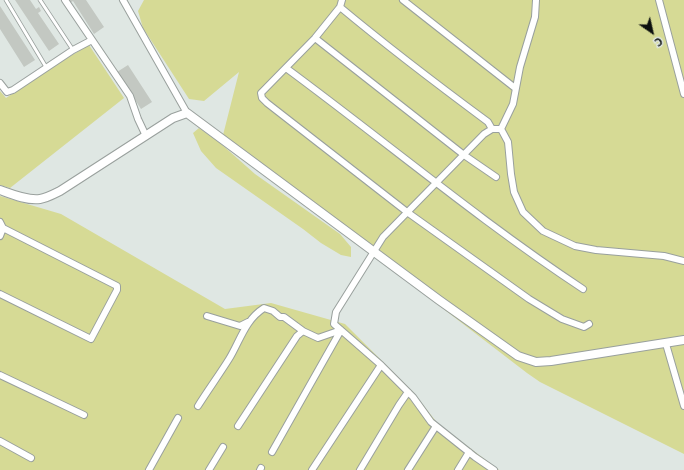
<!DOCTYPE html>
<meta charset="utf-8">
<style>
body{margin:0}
#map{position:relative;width:684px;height:470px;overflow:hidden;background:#dfe7e3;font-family:"Open Sans",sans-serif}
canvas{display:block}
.north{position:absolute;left:632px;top:12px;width:40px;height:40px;-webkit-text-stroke:3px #dfe7e3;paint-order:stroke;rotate:146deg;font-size:11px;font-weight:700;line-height:16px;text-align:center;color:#0c0f0e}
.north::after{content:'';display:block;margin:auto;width:14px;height:18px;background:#0c0f0e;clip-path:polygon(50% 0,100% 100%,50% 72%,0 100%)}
</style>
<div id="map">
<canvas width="684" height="470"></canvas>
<div class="north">С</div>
</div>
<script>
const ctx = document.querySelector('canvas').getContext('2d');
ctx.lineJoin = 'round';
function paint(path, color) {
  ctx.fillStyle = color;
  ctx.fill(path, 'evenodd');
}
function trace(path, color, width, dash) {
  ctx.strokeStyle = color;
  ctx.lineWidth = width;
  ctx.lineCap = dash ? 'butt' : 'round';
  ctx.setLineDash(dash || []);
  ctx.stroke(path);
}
paint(new Path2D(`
 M144,0H684V454L540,382L527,373L222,139L239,72L204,101L189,99L143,28L138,11Z
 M89,45L124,98L10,188L0,185V91L6,98L57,64Z
 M199,128L220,143L255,174L340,234L351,247V257L341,255L321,243L303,229L216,168L201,151L193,133Z
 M0,196L61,214L225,309L271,303L345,324L413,392L438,424L499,470H0Z`), '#d6da95');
paint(new Path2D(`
 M15,0H30L36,9L39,7L41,11L38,13L59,44L49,51Z
 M68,0H86L104,27L94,34L73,1L70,3Z
 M0,6L35,60L24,67L0,29Z
 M128,65L152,102L141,109L117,72Z`), '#c3c8c2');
const service = new Path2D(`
 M6,0L46,67
 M40,0L73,50`);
const minor = new Path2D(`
 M65,0L130,96L138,119L146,136
 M123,0L187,113
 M342,0L340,7L315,38L261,93L262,98L267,103L407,212L529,299L562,319L584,327L589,324
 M403,0L515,88
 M536,0L535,17L520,67L513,104L501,129L508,142L511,174L514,192L523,212L543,231L575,246L596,250L664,256L684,261
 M659,0L684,94
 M340,7C388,47 438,85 488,122L492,129
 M315,38L464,155L496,177
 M286,68C385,141 480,221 583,289
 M0,83L7,92L13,90L73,50L92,40
 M0,222L3,228L0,236
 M0,294L91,339L117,290V286L3,228
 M207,316L240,326L248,322
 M666,344L684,406
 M0,375L84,415
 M198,406C208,390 219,375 229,359C240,341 245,320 264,308L273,311L280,317H284L303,331L318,338L341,330L272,452
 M238,426L297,336L303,331
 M0,441L31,458
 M149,470L178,418
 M209,470L223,447
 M260,470L261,468
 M312,470L381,365
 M360,470L399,405L408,392
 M408,470L436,426
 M458,470L469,452
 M494,470L475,457L431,422L413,397L381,365L334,324L336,312L383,237L484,134L492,129H501`);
const tertiary = new Path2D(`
 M0,190C11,194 28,201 40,199C47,198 54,194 60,191L173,118L187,113L439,300L518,356L536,362L551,361L684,340`);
trace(service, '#99a09d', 4.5);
trace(minor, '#99a09d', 8);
trace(tertiary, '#99a09d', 10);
trace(service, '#fff', 3);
trace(minor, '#fff', 6);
trace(tertiary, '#fff', 8);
</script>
